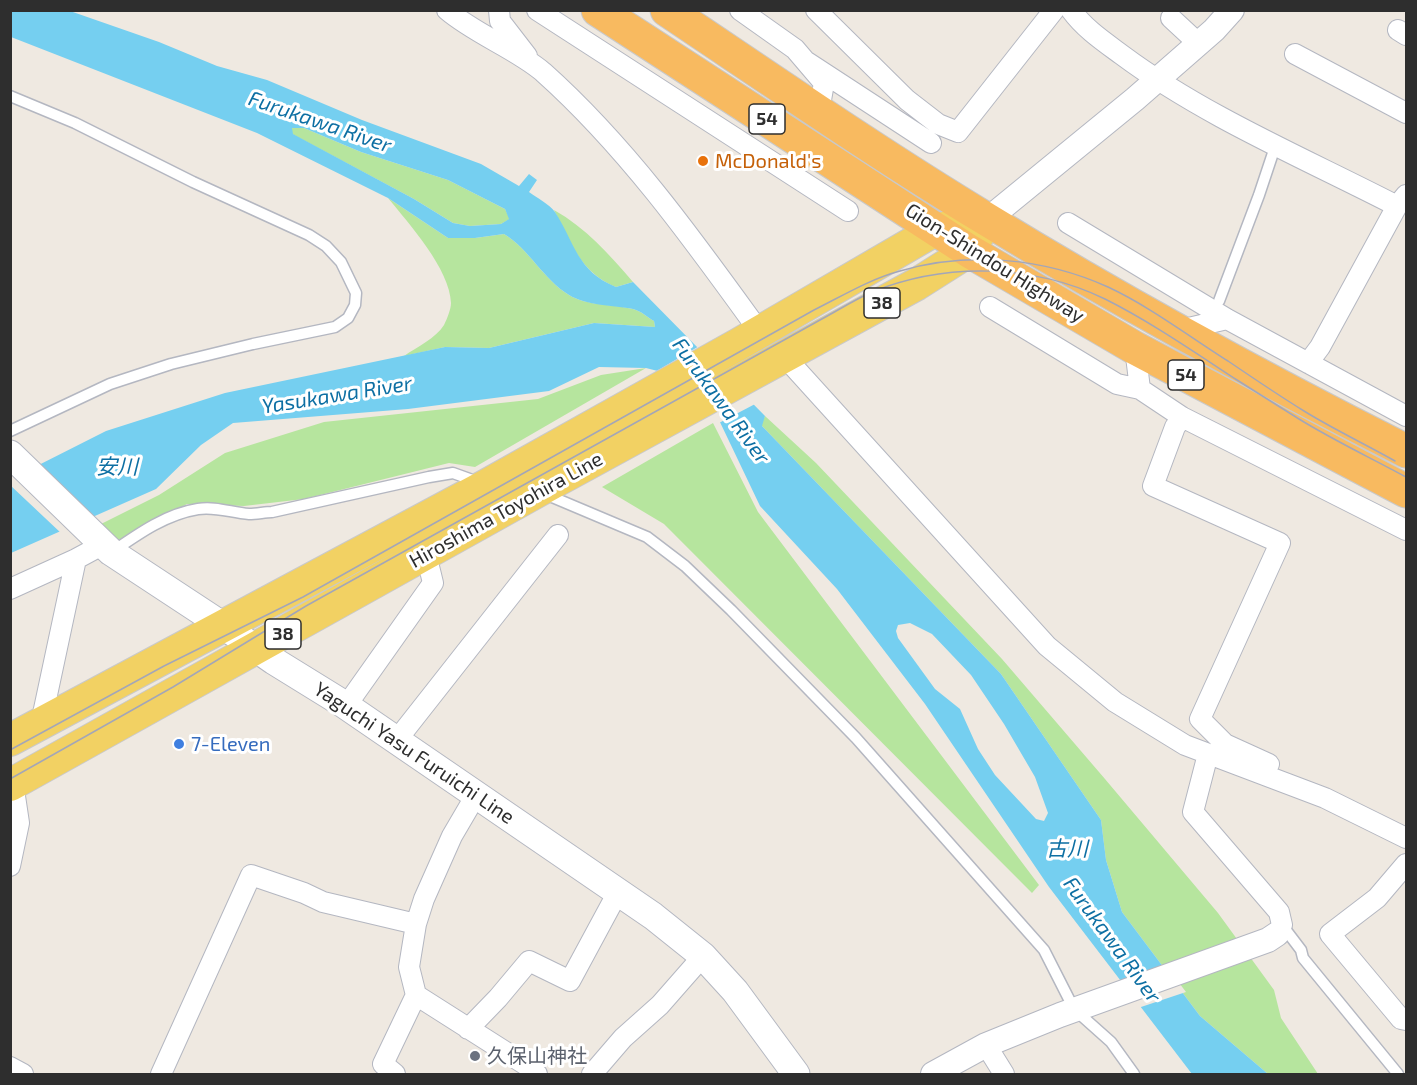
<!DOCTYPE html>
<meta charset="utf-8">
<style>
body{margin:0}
#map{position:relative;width:1417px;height:1085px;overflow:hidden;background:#efe9e1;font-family:"Exo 2",sans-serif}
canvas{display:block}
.frame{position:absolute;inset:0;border:12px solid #2e2e2e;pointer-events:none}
</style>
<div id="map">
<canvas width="1417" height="1085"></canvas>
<div class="frame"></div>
</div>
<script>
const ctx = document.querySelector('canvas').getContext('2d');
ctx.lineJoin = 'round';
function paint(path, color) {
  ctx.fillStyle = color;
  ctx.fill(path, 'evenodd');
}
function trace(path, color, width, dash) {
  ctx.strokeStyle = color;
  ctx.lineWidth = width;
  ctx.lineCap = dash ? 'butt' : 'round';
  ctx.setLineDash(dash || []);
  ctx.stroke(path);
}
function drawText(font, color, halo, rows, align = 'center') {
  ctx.font = font + ' "Exo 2","Noto Sans JP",sans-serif';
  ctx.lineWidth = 6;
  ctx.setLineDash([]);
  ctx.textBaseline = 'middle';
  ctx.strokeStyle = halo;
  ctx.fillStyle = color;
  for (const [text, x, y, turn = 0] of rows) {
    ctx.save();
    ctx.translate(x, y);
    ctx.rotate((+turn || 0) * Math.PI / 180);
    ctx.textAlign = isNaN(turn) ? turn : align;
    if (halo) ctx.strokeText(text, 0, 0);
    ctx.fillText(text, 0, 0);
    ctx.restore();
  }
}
paint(new Path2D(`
 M291,128H304L361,152L448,180L505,209L510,219L501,224L470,226L453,223L414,199L292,134Z
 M388,198L448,238H475L504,234C529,249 543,279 569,295C587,306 613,304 633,309C641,311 647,317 654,321L655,327L594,323L489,348L445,347L404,356C417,347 436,338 444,325C447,319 451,309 451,303C450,269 409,224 388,198Z
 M554,210C586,228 609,254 633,282L616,287C581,273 570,242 554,210Z
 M646,368L475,467L449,463L304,499L244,506L187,504L117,541L99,525L159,495L225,453L324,422L538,399L601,375Z
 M765,416L816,463L1002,659L1105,779L1218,913L1274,990L1281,1018L1318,1074H1268L1200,1016L1122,912L1106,860L1101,820L1001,674L761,425Z
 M713,423L758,512L1039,885L1032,893L664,524L602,487Z`), '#b6e59e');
paint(new Path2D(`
 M11,11H70L159,42L217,66L267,80L362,120L481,164L519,186L529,174L537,180L529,192C537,198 549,204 555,212C575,243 577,271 616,287L633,282L765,416L762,426L1001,674L1101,820L1106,860L1122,912L1200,1016L1268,1074H1192L1049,887L925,704L837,589L760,506L708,397L685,378L646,368L599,367L549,391L408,409L233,423L201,445L156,489L11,553V479L106,431L225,393L445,347L489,348L594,323L655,327L654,321C647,317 641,311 633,309C613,305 587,306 569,295C543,279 529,249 504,234L475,238H448L388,198L257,133L11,37ZM292,128H304L361,152L448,180L505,209L509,219L501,224L470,226L453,223L414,199L293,134ZM910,623L932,634L971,675L1004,724L1035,777L1048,813L1044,821L1036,819L995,775L978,749L960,709L935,689L898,638L896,631L898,625Z`), '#75cff0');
paint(new Path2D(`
 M701,345L757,403L717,424L705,399L684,381L653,373Z
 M15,474L71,530L62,534L10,485V476Z
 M1167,967L1186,992L1138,1008L1118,983Z`), '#efe9e1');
const service = new Path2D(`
 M10,96L75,123L193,182L309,235L326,246L341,262L356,293L355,305L348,318L335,327L253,344L171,364L110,384L10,431
 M1219,301L1259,195L1276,144
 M545,494L647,537L685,566L731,610L856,738L1044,950L1074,1009L1111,1042L1134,1074
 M112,552C138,534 166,514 198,509C216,506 232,513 249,514C257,514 265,512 272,512L429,477L453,473L478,482
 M1282,925L1301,950L1303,958L1398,1074`);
const minor = new Path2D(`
 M447,10C475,34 516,49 543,72C627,147 694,241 759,331
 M499,10L500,21L527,56
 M537,10L848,211
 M740,10L795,49L824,83L819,111
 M816,10L907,100L938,124L958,132L1054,10
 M1071,10C1085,29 1103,41 1122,55C1204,116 1306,159 1397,206
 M1171,18L1199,44
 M1398,30L1406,35
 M1295,54L1406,113
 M807,62L931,143
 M1068,223L1227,319L1406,416
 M990,307L1117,384L1140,389L1182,417L1406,530
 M1176,331L1227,319
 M1135,348L1140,389
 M784,356L1047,646L1115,702L1185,745L1325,798L1406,838
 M1308,363L1320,347L1397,206L1406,195
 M1182,417L1175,427L1153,486L1280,543L1200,719L1225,744L1269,764
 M10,589L76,559L102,545
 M346,706L433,583L426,554
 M41,723L76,559
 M396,741L558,535
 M1208,754L1193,812L1279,912L1282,925L1277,934
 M476,795L452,836L424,899L416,924L409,967L416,995L526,1065L537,1074
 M1406,864L1377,898L1330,934L1401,1019L1406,1020
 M10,866L19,823L13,783
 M468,1029L498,998L529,961L570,981L618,892
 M986,1045L1004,1074
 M10,1067L23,1074
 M161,1074L251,875L304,893L323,902L416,924
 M395,1074L383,1064L416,995
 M592,1074L623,1038L660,1005L703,956`);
const tertiary = new Path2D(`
 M987,220L1135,99L1214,30L1232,10
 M933,1074L986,1045L1060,1015L1268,940L1277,934`);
const secondary = new Path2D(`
 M10,454L111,552L225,627L274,661L342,703L653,916L703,956L735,991L796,1074`);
const primary = new Path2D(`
 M10,740L485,486L739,344L935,230L959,225
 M10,785L554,482L917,284L969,251L987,220`);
const trunk = new Path2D(`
 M598,10L969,251L1135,348L1406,491
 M667,10C773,81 877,153 986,219C1123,303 1263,379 1406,451`);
trace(service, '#b4b7c1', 13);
trace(minor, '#b4b7c1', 22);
trace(tertiary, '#b4b7c1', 26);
trace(secondary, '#b4b7c1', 29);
trace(primary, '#c9c9c9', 34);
trace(trunk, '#c9c9c9', 35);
trace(service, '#fff', 10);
trace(minor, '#fff', 20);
trace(tertiary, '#fff', 24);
trace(secondary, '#fff', 27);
trace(primary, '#f2d163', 32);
trace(trunk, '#f8ba60', 33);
trace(new Path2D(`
 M10,750L164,666L303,597L814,310C842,296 870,279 900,271C969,251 1044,258 1108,287C1149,306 1190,337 1228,361C1253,378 1278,395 1304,411C1333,429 1365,444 1395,461
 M10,779L173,687L306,606L820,320C837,311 854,300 872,292C946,262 1033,264 1105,299C1151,322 1194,352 1237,380C1258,393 1278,406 1299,419C1333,440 1371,458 1406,477`), '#a3a6b8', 1.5);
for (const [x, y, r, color] of [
 [703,161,6,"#e8710a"],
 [179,744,6,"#3f7fe0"],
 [475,1056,6,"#6b7280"]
]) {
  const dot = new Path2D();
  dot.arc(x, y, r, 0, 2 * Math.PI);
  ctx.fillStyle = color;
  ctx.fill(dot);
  trace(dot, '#fff', 2);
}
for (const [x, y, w] of [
 [767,119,36],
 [882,303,36],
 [1186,375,36],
 [283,634,36]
]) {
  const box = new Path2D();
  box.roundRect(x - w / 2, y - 15, w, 30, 4.5);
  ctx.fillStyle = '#fff';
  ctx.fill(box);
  trace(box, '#2e2e2e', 1.5);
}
drawText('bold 18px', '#2e2e2e', null, [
 ["54",767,119],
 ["38",882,303],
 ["54",1186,375],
 ["38",283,634]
]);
drawText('20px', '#c56008', '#fff', [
 ["McDonald's",715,161]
], 'left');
drawText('20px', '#2e2e2e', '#fff', [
 ["Gion-Shindou Highway",995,263,32],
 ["Hiroshima Toyohira Line",506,510,-29],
 ["Yaguchi Yasu Furuichi Line",414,753,34]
]);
drawText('20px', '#366cbe', '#fff', [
 ["7-Eleven",191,744]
], 'left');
drawText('20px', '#5b616d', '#fff', [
 ["久保山神社",487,1056]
], 'left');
drawText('italic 21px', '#0d6fa3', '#fff', [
 ["Furukawa River",320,122,19],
 ["Yasukawa River",337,395,-9],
 ["Furukawa River",721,401,54],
 ["安川",117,467],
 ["古川",1067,849],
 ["Furukawa River",1112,940,54]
]);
</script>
